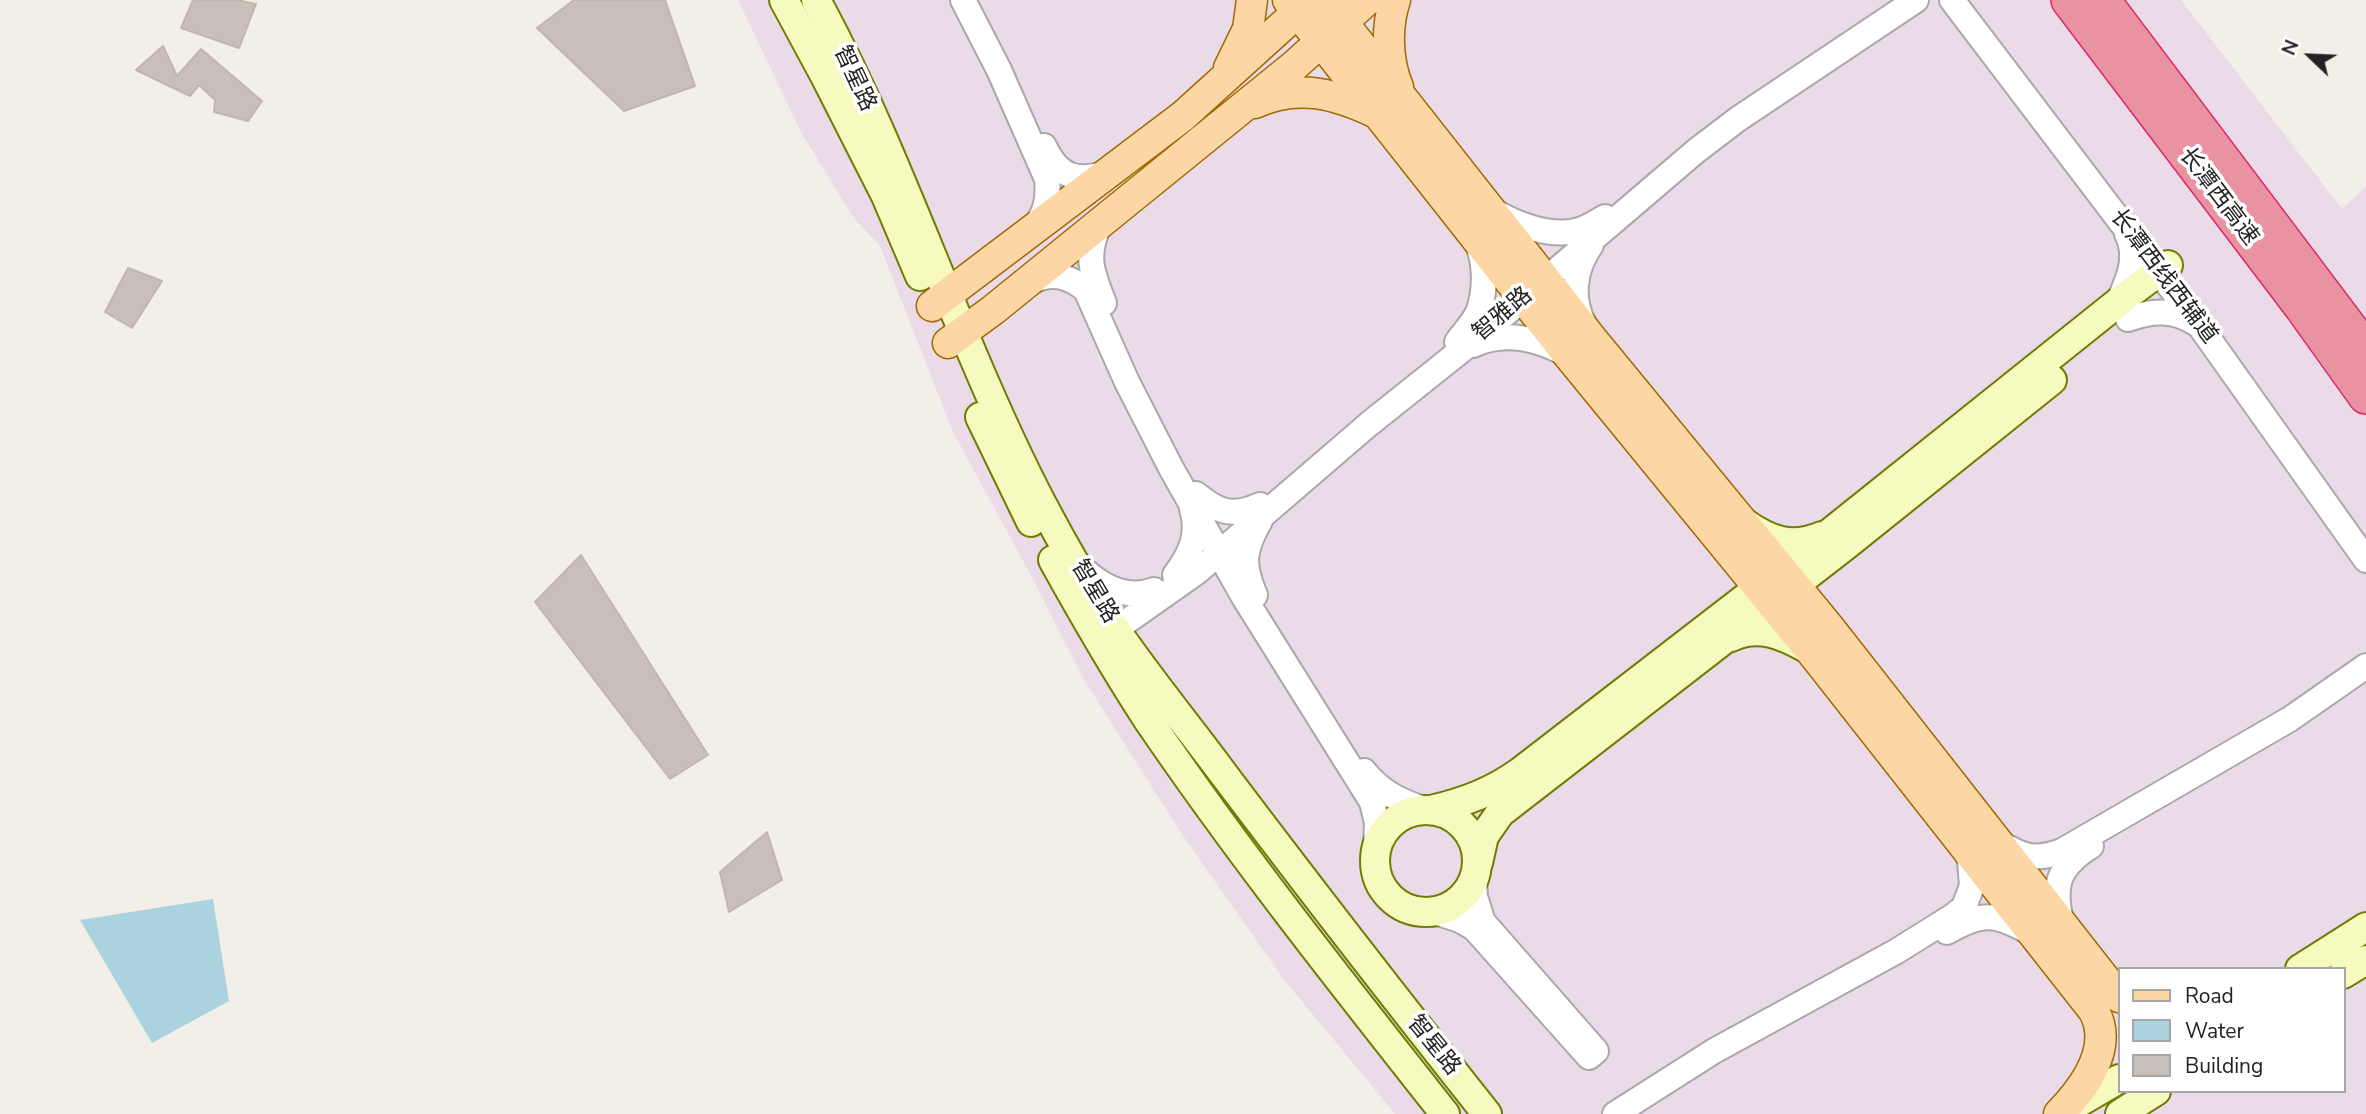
<!DOCTYPE html>
<meta charset="utf-8">
<style>
body{margin:0}
#map{position:relative;width:2366px;height:1114px;overflow:hidden;background:#f2efe9;font-family:"Nunito Sans",sans-serif}
canvas{display:block}
.legend{position:absolute;left:2118px;top:967px;width:228px;height:126px;box-sizing:border-box;background:#fff;border:2px solid #a7a7a7;margin:0;padding:9px 12px;list-style:none;font-size:21px;color:#222}
.legend li{display:flex;align-items:center;gap:14px;height:35px}
.legend b{width:35px;border:2px solid #a7a7a7}
.north{position:absolute;left:2275px;top:21px;width:70px;height:70px;-webkit-text-stroke:5px #fff;paint-order:stroke;rotate:293deg;font-size:19px;font-weight:700;line-height:28px;text-align:center;color:#222}
.north::after{content:'';display:block;margin:auto;width:24px;height:32px;background:#222;clip-path:polygon(50% 0,100% 100%,50% 72%,0 100%)}
</style>
<div id="map">
<canvas width="2366" height="1114"></canvas>
<ul class="legend">
<li><b style="height:9px;background:#fcd6a4"></b>Road</li>
<li><b style="height:19px;background:#aad3df"></b>Water</li>
<li><b style="height:19px;background:#c7bfb8"></b>Building</li>
</ul>
<div class="north">N</div>
</div>
<script>
const ctx = document.querySelector('canvas').getContext('2d');
ctx.lineJoin = 'round';
function paint(path, color) {
  ctx.fillStyle = color;
  ctx.fill(path, 'evenodd');
}
function trace(path, color, width, dash) {
  ctx.strokeStyle = color;
  ctx.lineWidth = width;
  ctx.lineCap = dash ? 'butt' : 'round';
  ctx.setLineDash(dash || []);
  ctx.stroke(path);
}
function drawText(font, color, halo, rows, align = 'center') {
  ctx.font = font + ' "Nunito Sans","Noto Sans SC",sans-serif';
  ctx.lineWidth = 7;
  ctx.setLineDash([]);
  ctx.textBaseline = 'middle';
  ctx.strokeStyle = halo;
  ctx.fillStyle = color;
  for (const [text, x, y, turn = 0] of rows) {
    ctx.save();
    ctx.translate(x, y);
    ctx.rotate((+turn || 0) * Math.PI / 180);
    ctx.textAlign = isNaN(turn) ? turn : align;
    if (halo) ctx.strokeText(text, 0, 0);
    ctx.fillText(text, 0, 0);
    ctx.restore();
  }
}
paint(new Path2D(`
 M738,0H2181L2342,209L2366,186V1114H1395L1285,981L1181,833L1083,678L1034,581L953,432L880,246L853,217L802,134ZM2119,969H2343V1091H2119Z`), '#ebdbe8');
paint(new Path2D(`
 M213,899L229,1001L152,1043L80,920Z`), '#aad3df');
const building = new Path2D(`
 M193,0H237L256,4L239,48L181,28Z
 M574,0H665L695,86L624,111L537,28Z
 M163,46L177,76L201,49L262,101L248,121L214,112L215,100L199,85L190,96L136,70Z
 M128,268L162,281L132,328L105,312Z
 M581,555L708,755L670,779L535,602Z
 M767,832L782,880L729,912L720,872Z`);
paint(building, '#c7bfb8');
trace(building, '#c4b6ab', 2);
const tertiary = new Path2D(`
 M963,0L999,70L1047,179C1049,199 1046,213 1033,229
 M1952,0L2199,325L2366,560
 M1044,146C1059,178 1077,183 1110,172
 M1492,210C1515,224 1548,237 1576,231C1586,229 1596,222 1605,217
 M1100,223C1085,255 1091,271 1104,303
 M1029,283C1050,271 1068,275 1086,290L1127,382L1171,468L1245,599L1372,802L1377,823L1376,848
 M2118,302C2128,281 2139,257 2127,234
 M2128,319C2153,310 2174,309 2197,324
 M1585,326C1570,299 1574,269 1591,245
 M1457,342C1464,332 1475,321 1479,310C1486,288 1486,259 1475,239
 M1473,345C1505,330 1539,339 1568,355
 M1196,494C1219,513 1233,517 1260,505
 M1078,564C1097,584 1125,601 1154,590
 M1175,575C1190,555 1200,534 1192,509
 M1255,595C1242,565 1243,550 1260,521
 M1099,641L1197,572L1369,424L1483,333L1696,151L1738,119L1916,0
 M1364,771C1381,792 1399,801 1424,809
 M2000,843C2024,857 2035,861 2062,851L2290,719L2366,666
 M1435,912L1460,920L1474,928L1589,1057L1596,1051L1483,922L1475,897L1474,880
 M2062,924C2052,887 2057,867 2091,846
 M1947,932C1983,911 1996,913 2033,934
 M1615,1114L1714,1051L1897,951L1953,916L1964,907L1972,886L1970,861L1965,848`);
const secondary = new Path2D(`
 M784,0L825,76L886,196L920,276
 M816,0C904,162 957,341 1042,504C1064,546 1089,589 1115,629C1149,679 1189,727 1225,776C1311,890 1398,1002 1487,1114
 M980,417L1031,522
 M1743,522C1770,541 1791,549 1822,536
 M1053,560C1083,614 1114,668 1148,720C1240,855 1344,986 1445,1114
 M1731,637C1759,624 1783,635 1808,649
 M1375 861a51 51 0 1 1 102 0a51 51 0 1 1-102 0Z
 M1431,810C1465,802 1492,792 1520,772L1831,532L2126,296L2168,265
 M1478,863L1484,836L1500,813L1845,546L2052,380
 M2300,969L2366,927
 M2343,974L2366,960
 M2064,1111L2119,1079
 M2120,1114L2156,1091`);
const primary = new Path2D(`
 M1288,0L1569,356L1814,655L2094,1011C2114,1048 2085,1087 2059,1114
 M1325,0L1592,339L1828,626L2119,997
 M1395,0C1386,27 1387,61 1398,87
 M1229,68L1248,29L1252,0
 M1255,103C1298,83 1337,94 1378,114
 M932,306L1183,116L1311,0
 M948,343L993,310L1295,65L1367,0`);
const motorway = new Path2D(`
 M2069,0L2303,308L2366,396
 M2102,0L2366,350`);
trace(tertiary, '#a9a9a9', 28);
trace(secondary, '#707d05', 32);
trace(primary, '#a06b00', 33);
trace(motorway, '#dc2a67', 38);
trace(tertiary, '#fff', 24);
trace(secondary, '#f7fabf', 28);
trace(primary, '#fcd6a4', 30);
trace(motorway, '#e892a2', 35);
drawText('23px', '#222', '#fff', [
 ["智星路",854,79,65],
 ["长潭西高速",2218,197,53],
 ["长潭西线西辅道",2163,277,53],
 ["智雅路",1503,315,-40],
 ["智星路",1094,592,59],
 ["智星路",1433,1046,51]
]);
</script>
